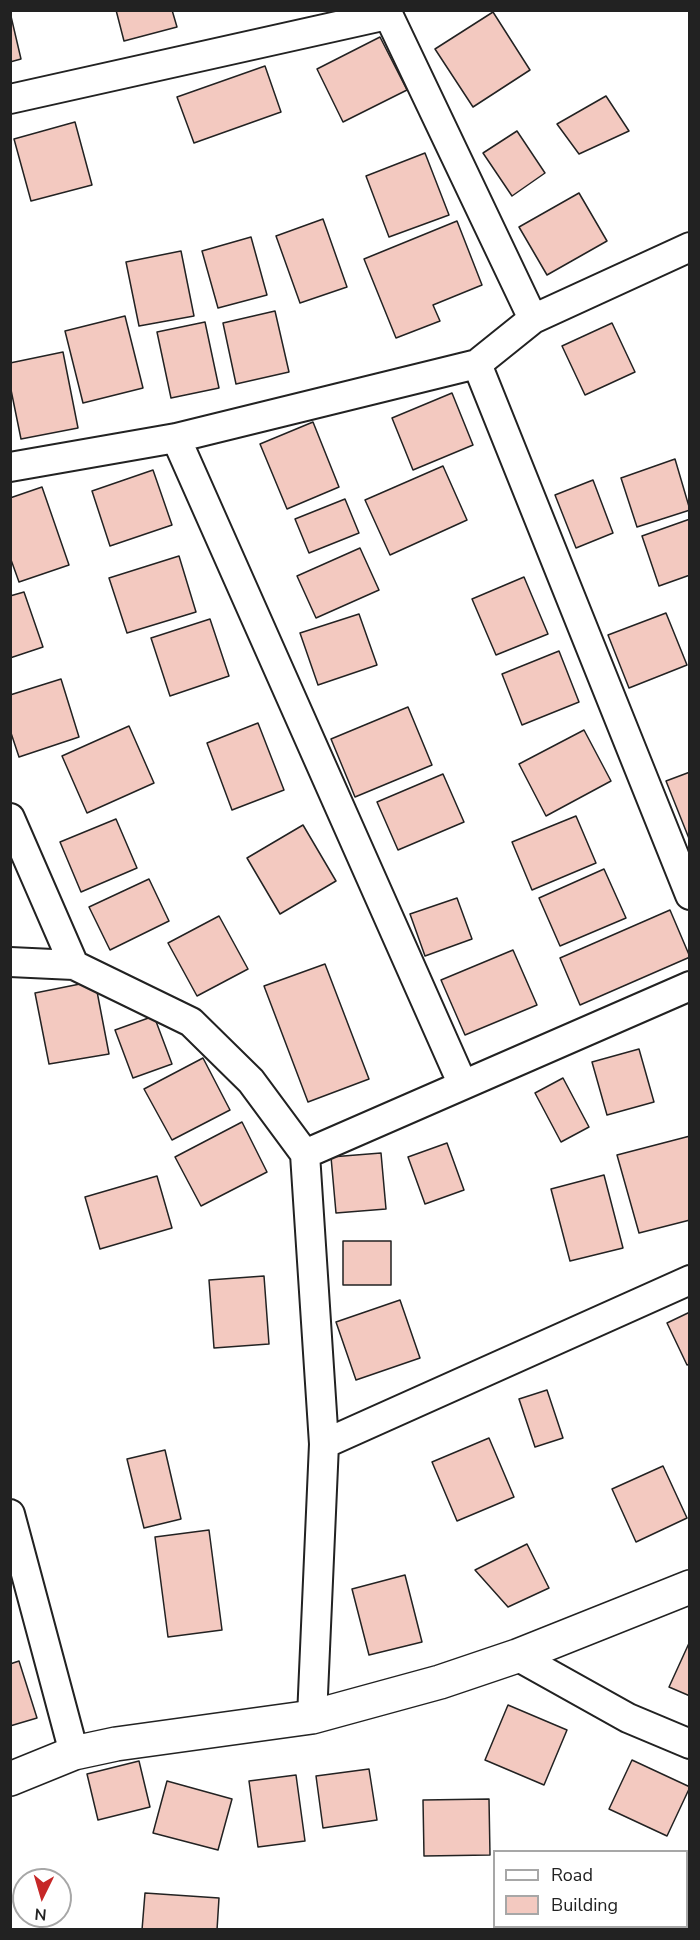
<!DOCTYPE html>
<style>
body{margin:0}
#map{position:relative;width:700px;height:1940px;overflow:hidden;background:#fff;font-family:"Nunito Sans",sans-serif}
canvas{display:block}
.frame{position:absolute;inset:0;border:12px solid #222;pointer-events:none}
.legend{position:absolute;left:493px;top:1850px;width:195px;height:78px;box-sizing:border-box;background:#fff;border:2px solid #a7a7a7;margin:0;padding:8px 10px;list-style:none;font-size:18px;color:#222}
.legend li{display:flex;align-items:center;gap:12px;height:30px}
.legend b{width:30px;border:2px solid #a7a7a7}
.north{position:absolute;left:12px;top:1868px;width:60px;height:60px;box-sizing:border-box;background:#fff;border:2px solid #a7a7a7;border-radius:50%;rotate:185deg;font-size:16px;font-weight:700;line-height:24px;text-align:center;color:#222}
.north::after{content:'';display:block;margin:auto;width:21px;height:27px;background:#c62828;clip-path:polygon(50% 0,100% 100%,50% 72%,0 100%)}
</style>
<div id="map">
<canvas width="700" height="1940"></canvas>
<div class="frame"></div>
<ul class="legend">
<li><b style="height:8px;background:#fff"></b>Road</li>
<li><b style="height:16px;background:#f3c9c0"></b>Building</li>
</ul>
<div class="north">N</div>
</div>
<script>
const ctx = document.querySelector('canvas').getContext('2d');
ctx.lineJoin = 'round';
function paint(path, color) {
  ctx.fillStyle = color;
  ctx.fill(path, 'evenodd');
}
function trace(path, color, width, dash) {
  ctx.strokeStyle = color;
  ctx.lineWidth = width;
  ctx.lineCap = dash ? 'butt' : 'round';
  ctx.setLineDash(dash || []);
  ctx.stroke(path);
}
const building = new Path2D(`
 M116,10H172L177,27L124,41Z
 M10,12L21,59L10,62Z
 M493,12L530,70L473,107L435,49Z
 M380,37L407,90L343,122L317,69Z
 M265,66L281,112L194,143L177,97Z
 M606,96L629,131L579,154L557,124Z
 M75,122L92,185L31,201L14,139Z
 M517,131L545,173L512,196L483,153Z
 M425,153L449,215L389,237L366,176Z
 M579,193L607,241L547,275L519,227Z
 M323,219L347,287L300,303L276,236Z
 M457,221L482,285L433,305L440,321L396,338L364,259Z
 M251,237L267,295L218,308L202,251Z
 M181,251L194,316L139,326L126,262Z
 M275,311L289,372L236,384L223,323Z
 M125,316L143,388L83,403L65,331Z
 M205,322L219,388L171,398L157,332Z
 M612,323L635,372L585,395L562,346Z
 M63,352L78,428L21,439L10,385V363Z
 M452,393L473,445L413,470L392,418Z
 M313,422L339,487L287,509L260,444Z
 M675,459L690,510L637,527L621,478Z
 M443,466L467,520L390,555L365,500Z
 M153,470L172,525L110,546L92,491Z
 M593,480L613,533L576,548L555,495Z
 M42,487L69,565L19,582L10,557V498Z
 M345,499L359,533L309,553L295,519Z
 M690,519V575L659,586L642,536Z
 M360,548L379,590L316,618L297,576Z
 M179,556L196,612L127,633L109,578Z
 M524,577L548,634L496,655L472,599Z
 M24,592L43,647L10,658V596Z
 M666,613L687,665L629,688L608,635Z
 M359,614L377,665L318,685L300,633Z
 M210,619L229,676L170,696L151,638Z
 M559,651L579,702L522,725L502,674Z
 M61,679L79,737L19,757L10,730V695Z
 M408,707L432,765L355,797L331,739Z
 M258,723L284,790L232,810L207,743Z
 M129,726L154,783L87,813L62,756Z
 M584,730L611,781L546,816L519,764Z
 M690,772V841L666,781Z
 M443,774L464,822L398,850L377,802Z
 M576,816L596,863L532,890L512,842Z
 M116,819L137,868L81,892L60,842Z
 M303,825L336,881L280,914L247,858Z
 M604,869L626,918L560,946L539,898Z
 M149,879L169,921L110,950L89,907Z
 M457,898L472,939L425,956L410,914Z
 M670,910L690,957L580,1005L560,958Z
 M219,916L248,969L197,996L168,943Z
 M513,950L537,1005L465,1035L441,980Z
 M325,964L369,1079L308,1102L264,986Z
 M95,981L109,1054L49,1064L35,993Z
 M154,1016L172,1064L133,1078L115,1030Z
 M639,1049L654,1102L607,1115L592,1062Z
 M203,1058L230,1110L172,1140L144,1089Z
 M563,1078L589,1127L561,1142L535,1093Z
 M242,1122L267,1172L201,1206L175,1157Z
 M690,1136V1220L639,1233L617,1155Z
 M447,1143L464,1190L425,1204L408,1157Z
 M381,1153L386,1209L336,1213L331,1157Z
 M604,1175L623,1248L570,1261L551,1189Z
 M157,1176L172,1228L100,1249L85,1197Z
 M343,1241H391V1285H343Z
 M264,1276L269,1344L214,1348L209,1280Z
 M400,1300L420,1358L356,1380L336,1322Z
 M690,1312V1364L687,1365L667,1323Z
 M547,1390L563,1438L535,1447L519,1399Z
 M489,1438L514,1497L457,1521L432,1462Z
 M165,1450L181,1519L144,1528L127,1459Z
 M663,1466L687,1518L636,1542L612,1489Z
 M209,1530L222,1630L168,1637L155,1537Z
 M527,1544L549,1588L508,1607L475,1570Z
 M405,1575L422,1642L369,1655L352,1589Z
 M690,1641V1696L669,1687Z
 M19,1661L37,1718L10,1726V1664Z
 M508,1705L567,1730L544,1785L485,1760Z
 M632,1760L690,1787L667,1836L609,1809Z
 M139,1761L150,1807L98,1820L87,1774Z
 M369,1769L377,1820L323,1828L316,1776Z
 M296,1775L305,1841L258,1847L249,1781Z
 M167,1781L232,1799L218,1850L153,1833Z
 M489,1799L490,1855L424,1856L423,1800Z
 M145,1893L219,1898L217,1930H142Z
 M686,1898L690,1899V1930H645L646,1926H686Z`);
paint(building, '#f3c9c0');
trace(building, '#222', 1.5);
const street = new Path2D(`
 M386,10L533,319
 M10,99L387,15
 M477,364L690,895
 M176,438L463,1085
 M10,467L176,438L477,364L533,319L690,247
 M10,818L74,965
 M10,962L74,965L191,1022L251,1081L305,1154L324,1444L312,1717
 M305,1154L690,986
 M324,1444L690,1280
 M10,1514L74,1753
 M517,1656L628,1718L690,1744`);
const secondary = new Path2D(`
 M10,1779L74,1753L116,1744L312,1717L440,1682L517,1656L690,1587`);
trace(street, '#222', 32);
trace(secondary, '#222', 36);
trace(street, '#fff', 28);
trace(secondary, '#fff', 33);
</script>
